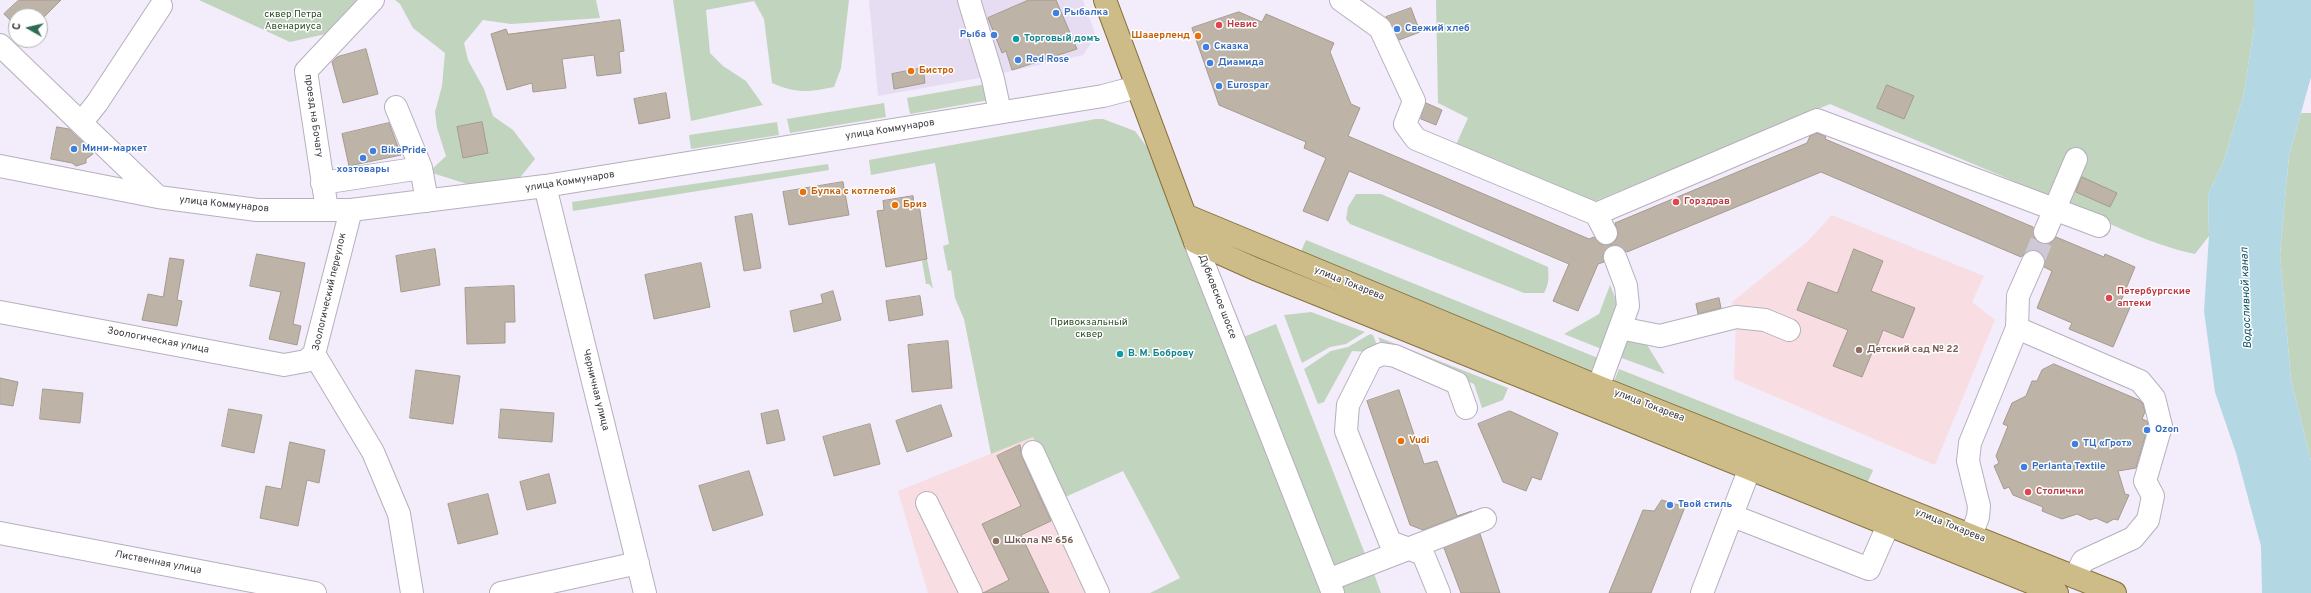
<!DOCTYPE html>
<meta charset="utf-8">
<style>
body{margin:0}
#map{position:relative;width:2311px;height:593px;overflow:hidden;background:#f3ecfb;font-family:Overpass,sans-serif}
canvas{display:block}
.north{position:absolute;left:8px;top:8px;width:40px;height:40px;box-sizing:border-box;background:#fff;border:1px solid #b1b0b3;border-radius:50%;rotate:278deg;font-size:11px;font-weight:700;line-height:16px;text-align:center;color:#3d3a40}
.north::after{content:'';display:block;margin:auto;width:14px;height:18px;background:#2e6b56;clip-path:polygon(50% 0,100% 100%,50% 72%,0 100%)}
</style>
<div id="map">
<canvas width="2311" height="593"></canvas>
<div class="north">С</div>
</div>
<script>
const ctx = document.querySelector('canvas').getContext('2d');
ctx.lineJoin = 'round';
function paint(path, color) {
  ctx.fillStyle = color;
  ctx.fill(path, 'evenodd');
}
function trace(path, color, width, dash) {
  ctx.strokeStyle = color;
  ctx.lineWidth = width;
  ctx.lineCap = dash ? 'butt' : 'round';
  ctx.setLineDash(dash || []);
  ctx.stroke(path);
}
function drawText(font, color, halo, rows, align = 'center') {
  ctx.font = font + ' Overpass,sans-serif';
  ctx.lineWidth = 3;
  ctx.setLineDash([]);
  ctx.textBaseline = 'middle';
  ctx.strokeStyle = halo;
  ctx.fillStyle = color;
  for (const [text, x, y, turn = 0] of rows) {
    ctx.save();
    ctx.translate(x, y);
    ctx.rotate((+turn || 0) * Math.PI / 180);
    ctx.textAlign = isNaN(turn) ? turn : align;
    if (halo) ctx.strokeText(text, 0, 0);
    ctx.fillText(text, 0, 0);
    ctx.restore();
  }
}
paint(new Path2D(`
 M869,0H1083L1096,36L1083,55L985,77L878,96Z`), '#e7ddf2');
paint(new Path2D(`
 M1832,215L1984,276L1972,302L1995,320L1935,465L1734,379L1736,317L1732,302L1807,242Z
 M1033,437L1102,593H928L898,491Z`), '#f8dee2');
paint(new Path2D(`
 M199,0H366L330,33L290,42Z
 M395,0H596L600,18L511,24L483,20L464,43L468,60L484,89L493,116L513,130L535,159L518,180L467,184L429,172L446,156L437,128L435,112L442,86L445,53L413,28L400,4Z
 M673,0H849L841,68L834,87C809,92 797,94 772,83L764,19L754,1L706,10L710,53L723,66L746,81L763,105L691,121Z
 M1436,0H2254V27L2244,93L2223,163L2208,194L2209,236L2195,254C2147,244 2106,221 2062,202C1985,168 1907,137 1830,104L1593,202L1455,147L1468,118L1438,103Z
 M986,84L989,100L910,114L907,98Z
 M884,103L886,117L790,133L787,119Z
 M2301,113H2311V461L2291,380L2280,254L2289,156Z
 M1096,119H1103L1135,131L1147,147H1149L1297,524L1321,593H1150L1180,578L1123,471L1061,499L1033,437L991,454L964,319L955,298L951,270L948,271L943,246L949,244L935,163L871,175L869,160Z
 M777,122L779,135L691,149L689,135Z
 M828,164L829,170L573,211L572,202Z
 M1356,194H1381L1548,267C1549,277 1549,284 1544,293H1524L1350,224L1346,219L1348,207Z
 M1306,240L1598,358L1591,377L1298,258Z
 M927,259L933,289L929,284H926L922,261Z
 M1610,285L1620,310L1604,350L1564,334L1599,314Z
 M1311,312L1365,332L1346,344L1330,347L1302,363L1284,315Z
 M1276,324L1367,559L1332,572L1241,338Z
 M1370,334L1373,335L1378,348L1370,352L1352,351L1324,402L1318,404L1304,369L1331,351L1348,347Z
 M1378,337L1508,388L1503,400L1482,408L1474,384L1394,351L1383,349Z
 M1630,339L1644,340L1665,374L1619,357L1624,342Z
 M1619,369L1873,470L1866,486L1612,386Z
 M1373,571L1381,593H1339L1336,585Z`), '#c1d4be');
paint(new Path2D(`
 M2254,0H2311V77L2289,156L2280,254L2291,380L2311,461V593H2262L2261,546L2236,453L2215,392L2204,311L2209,236L2208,194L2223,163L2244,93L2254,27Z`), '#b4d7e4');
const building = new Path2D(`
 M19,0H61L40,21V16H16V26L4,14Z
 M1029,0H1056L1077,49L1012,70L1006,51L1002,53L988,18Z
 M1411,8L1420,32L1399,40L1386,17Z
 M1239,12L1262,22L1266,14L1334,43L1330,52L1351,104L1360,108L1348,136L1589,239L1594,237L1600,244H1611L1616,240L1618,233L1615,223L1807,143L1810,136L1817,133L1826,137L1825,139L2033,227L2035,239L2040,244L2052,242L2056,237L2104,257L2105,254L2135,267L2121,301L2131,305L2113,347L2069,329L2072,323L2037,308L2052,271L2044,267L2045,260L2038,251L2032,250L2026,252L2021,257L1821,172L1627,252L1617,245L1610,246L1603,255L1604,262L1598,264L1578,311L1553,301L1569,264L1349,171L1328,221L1303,211L1326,158L1304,148L1306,142L1219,105L1192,28Z
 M620,20L624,51L619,52L621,73L597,76L594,55L562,59L566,88L533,92L532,83L507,90L491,34L506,29L508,34Z
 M366,49L378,94L343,103L332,62L337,57Z
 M923,68L925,83L894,89L892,74Z
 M1887,85L1914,96L1904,119L1877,108Z
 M666,93L670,118L639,124L634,99Z
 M1426,103L1442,110L1436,125L1421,119Z
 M482,122L488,153L463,158L457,127Z
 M389,123L401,155L349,166L342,134Z
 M57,127L69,129L88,147L93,154L86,159V163L76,166L72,163L51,159Z
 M2082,177L2117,193L2110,207L2076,192Z
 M843,182L849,215L789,225L783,192Z
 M913,196L914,205L919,204L927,259L886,267L877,211L884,210L883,201Z
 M752,214L761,268L744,271L735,217Z
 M435,249L440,285L401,292L396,256Z
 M1854,249L1883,261L1871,291L1915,308L1903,338L1883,330L1876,349L1874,348L1862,377L1833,366L1848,330L1797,310L1808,282L1837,293Z
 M257,254L305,263L293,324L301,326L297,345L269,339L281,292L250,286Z
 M170,258L184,260L177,300L182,301L177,326L142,320L148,294L163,297Z
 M701,263L710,307L654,319L645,275Z
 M514,286L515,322H505V343L467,344L465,288Z
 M833,291L841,320L794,332L790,311L823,303L821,295Z
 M920,296L923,315L889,321L886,301Z
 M1719,298L1721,308L1698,314L1696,304Z
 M948,341L952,388L912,392L908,345Z
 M2054,364L2139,400L2143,404L2145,412L2142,419L2147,421L2148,426L2136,468L2118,471L2125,494L2129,495L2118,520L2114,519L2107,523L2096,518L2090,520L2077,514L2062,519L2042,511L2043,507L2013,495L2009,487L2004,489L1994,466L1999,463L1996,456L2008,426L2003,424L2012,403L2026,396L2032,381H2037L2042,370Z
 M416,370L460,376L453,424L410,418Z
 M0,378L18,382L13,406L0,404Z
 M43,389L83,393L80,423L40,419Z
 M1399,390L1424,464L1437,461L1457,516L1472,511L1423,530L1410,525L1367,401Z
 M941,405L952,436L907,452L896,421Z
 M229,409L262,415L254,453L222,446Z
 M501,409L554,413L552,442L499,438Z
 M778,410L785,440L767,444L761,414Z
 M1510,411L1558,433L1541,480L1532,477L1526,491L1503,482L1478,424Z
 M870,424L880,464L834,476L823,437Z
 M290,442L325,450L319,483L307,480L298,526L260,518L266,486L281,489Z
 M1020,445L1022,457L1051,521L1021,535L1049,593H983L1009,580L982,524L1021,506L997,456Z
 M749,471L763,515L713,531L699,486Z
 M549,474L556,503L527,510L520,482Z
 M488,494L498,534L458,544L448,504Z
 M1662,500L1685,507L1651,593H1609L1643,510L1654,511Z
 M1480,534L1500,593H1461L1444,548Z`);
paint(building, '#bdb3a7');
trace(building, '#a49a8e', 1);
trace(new Path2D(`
 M2033,262L2045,232`), '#cfc8d6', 22, [22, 11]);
const minor = new Path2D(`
 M969,0L993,79L1000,112
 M1341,0L1380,28L1414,101L1405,124L1416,139L1596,214
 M0,45L158,197
 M396,107L421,168L427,201
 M81,123L97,103L161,6
 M0,166L158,197L257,210H351L545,186L1103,96L1137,87
 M322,183L421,168
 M545,186L645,593
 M327,210L306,71L373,0
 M351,210L314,354L373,452L399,514L412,593
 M2045,232L2076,159
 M1606,233L1596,214L1817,120L2099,226
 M1195,242L1333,593
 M0,312L284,365L306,361L314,354
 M1620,328L1660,336L1736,317L1765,320L1789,330
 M2017,328L2140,381L2154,398L2161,426L2145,481L2153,496L2148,520L2133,538L2083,561L2075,577
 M1592,404L1628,306L1626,286L1615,257
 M1033,452L1098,593
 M927,503L971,593
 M1733,516L1869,569L1896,507
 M0,533L315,593
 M1964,553L1978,517L1979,506L1968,461L1970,443L2017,328L2018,296L2033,262
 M1328,580L1485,519
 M501,593L638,563
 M1439,593L1423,554L1390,542L1346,431L1348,405L1371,359L1382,354L1395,356L1457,383L1466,408
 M1702,593L1756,452`);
const major = new Path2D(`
 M1105,0L1195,242L1255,269L2057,593
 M1185,215L1599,387L2115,593`);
trace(minor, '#b6afbd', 24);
trace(major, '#86713b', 24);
trace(minor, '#fff', 22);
trace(major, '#cebc88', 22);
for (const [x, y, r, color] of [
 [1056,13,4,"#3f7fe0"],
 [1219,25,4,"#e0444e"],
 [1397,29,4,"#3f7fe0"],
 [994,35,4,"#3f7fe0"],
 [1198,36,4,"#e8710a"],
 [1016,39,4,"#0f9aa8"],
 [1206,47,4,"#3f7fe0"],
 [1018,60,4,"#3f7fe0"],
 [1210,63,4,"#3f7fe0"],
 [911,71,4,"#e8710a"],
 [1219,86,4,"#3f7fe0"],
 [74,149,4,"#3f7fe0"],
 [373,151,4,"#3f7fe0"],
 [363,158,4,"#3f7fe0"],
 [803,192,4,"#e8710a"],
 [1676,202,4,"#e0444e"],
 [895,205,4,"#e8710a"],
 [2109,298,4,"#e0444e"],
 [1859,350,4,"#8d6e63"],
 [1120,354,4,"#0f9aa8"],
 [2147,430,4,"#3f7fe0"],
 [1401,441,4,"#e8710a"],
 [2075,444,4,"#3f7fe0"],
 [2024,467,4,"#3f7fe0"],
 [2028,492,4,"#e0444e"],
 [1670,505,4,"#3f7fe0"],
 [996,541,4,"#8d6e63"]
]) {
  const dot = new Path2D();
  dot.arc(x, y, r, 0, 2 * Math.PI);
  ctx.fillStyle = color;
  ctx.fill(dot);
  trace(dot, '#fff', 1.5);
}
drawText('bold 10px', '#366cbe', '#fff', [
 ["Рыбалка",1064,13],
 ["Свежий хлеб",1405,29],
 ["Рыба",986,35,"right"],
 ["Сказка",1214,47],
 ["Red Rose",1026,60],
 ["Диамида",1218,63],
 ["Eurospar",1227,86],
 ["Мини-маркет",82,149],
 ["BikePride",381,151],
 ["хозтовары",363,170,"center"],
 ["Ozon",2155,430],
 ["ТЦ «Грот»",2083,444],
 ["Perlanta Textile",2032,467],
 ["Твой стиль",1678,505]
], 'left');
drawText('10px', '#2d4d27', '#fff', [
 ["сквер Петра",293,15],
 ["Авенариуса",293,27],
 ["Привокзальный",1089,323],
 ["сквер",1089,335]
]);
drawText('bold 10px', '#be3a42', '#fff', [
 ["Невис",1227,25],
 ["Горздрав",1684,202],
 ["Петербургские",2117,292],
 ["аптеки",2117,304],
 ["Столички",2036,492]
], 'left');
drawText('bold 10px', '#c56008', '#fff', [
 ["Шааерленд",1190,36,"right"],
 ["Бистро",919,71],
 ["Булка с котлетой",811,192],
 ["Бриз",903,205],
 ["Vudi",1409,441]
], 'left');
drawText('bold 10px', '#0d838f', '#fff', [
 ["Торговый домъ",1024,39],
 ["В. М. Боброву",1128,354]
], 'left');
drawText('10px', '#3d3a40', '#fff', [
 ["проезд на Бочагу",313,116,82],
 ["улица Коммунаров",890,130,-9],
 ["улица Коммунаров",570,182,-9],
 ["улица Коммунаров",224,205,6],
 ["улица Токарева",1349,284,22],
 ["Зоологический переулок",330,292,-77],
 ["Дубковское шоссе",1217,297,69],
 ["Зоологическая улица",158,341,11],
 ["Черничная улица",595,390,76],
 ["улица Токарева",1649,406,21],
 ["улица Токарева",1950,526,22],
 ["Лиственная улица",158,563,11]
]);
drawText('bold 10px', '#785e54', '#fff', [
 ["Детский сад № 22",1867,350],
 ["Школа № 656",1004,541]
], 'left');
drawText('italic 11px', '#075063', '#fff', [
 ["Водосливной канал",2247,298,-92]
]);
</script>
